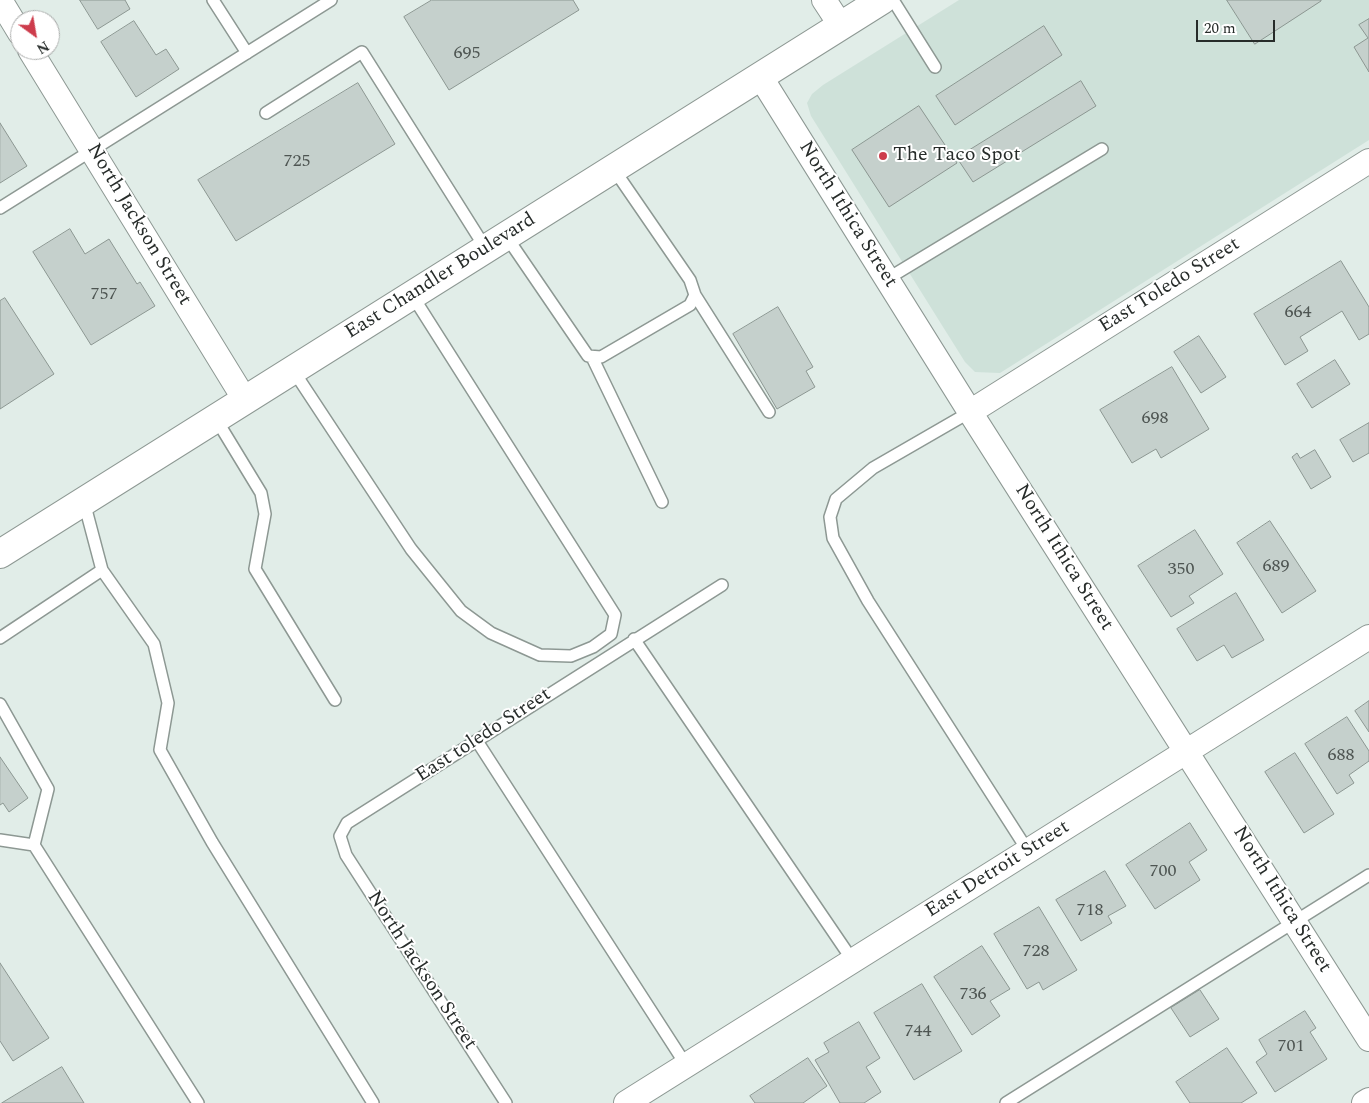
<!DOCTYPE html>
<style>
body{margin:0}
#map{position:relative;width:1369px;height:1103px;overflow:hidden;background:#e1ede8;font-family:Spectral,serif}
canvas{display:block}
.north{position:absolute;left:10px;top:10px;width:50px;height:50px;box-sizing:border-box;background:#fff;border:1px solid #a9abaa;border-radius:50%;rotate:148deg;font-size:14px;font-weight:700;line-height:20px;text-align:center;color:#272c2a}
.north::after{content:'';display:block;margin:auto;width:18px;height:22px;background:#cd3c4c;clip-path:polygon(50% 0,100% 100%,50% 72%,0 100%)}
.scale{position:absolute;left:1196px;top:20px;width:79px;height:22px;box-sizing:border-box;border:2px solid #272c2a;border-top:0;padding-left:6px;font-size:15px;line-height:18px;white-space:nowrap;color:#272c2a;-webkit-text-stroke:4px #fff;paint-order:stroke}
</style>
<div id="map">
<canvas width="1369" height="1103"></canvas>
<div class="north">N</div>
<div class="scale">20 m</div>
</div>
<script>
const ctx = document.querySelector('canvas').getContext('2d');
ctx.lineJoin = 'round';
function paint(path, color) {
  ctx.fillStyle = color;
  ctx.fill(path, 'evenodd');
}
function trace(path, color, width, dash) {
  ctx.strokeStyle = color;
  ctx.lineWidth = width;
  ctx.lineCap = dash ? 'butt' : 'round';
  ctx.setLineDash(dash || []);
  ctx.stroke(path);
}
function drawText(font, color, halo, rows, align = 'center') {
  ctx.font = font + ' Spectral,serif';
  ctx.lineWidth = 4;
  ctx.setLineDash([]);
  ctx.textBaseline = 'middle';
  ctx.strokeStyle = halo;
  ctx.fillStyle = color;
  for (const [text, x, y, turn = 0] of rows) {
    ctx.save();
    ctx.translate(x, y);
    ctx.rotate((+turn || 0) * Math.PI / 180);
    ctx.textAlign = isNaN(turn) ? turn : align;
    if (halo) ctx.strokeText(text, 0, 0);
    ctx.fillText(text, 0, 0);
    ctx.restore();
  }
}
paint(new Path2D(`
 M959,0H1369V140L1000,373L975,372L965,362L811,116L807,103L812,94L823,85Z`), '#cee1d9');
const building = new Path2D(`
 M80,0H125L130,9L98,29Z
 M432,0H573L579,10L449,90L404,17Z
 M1227,0H1321V1L1255,44Z
 M1369,19V72L1354,47L1368,38L1359,25Z
 M134,21L156,55L166,49L179,69L136,97L101,42Z
 M1044,26L1062,55L955,125L936,96Z
 M1081,81L1096,106L973,182L957,158Z
 M358,83L395,144L236,241L198,180Z
 M919,106L957,163L889,207L852,150Z
 M0,123L27,166L0,183Z
 M70,229L85,254L109,239L137,284L140,282L155,306L91,345L33,252Z
 M1341,261L1369,307V334L1359,340L1342,311L1300,337L1308,351L1285,365L1254,314Z
 M5,298L54,374L0,409V301Z
 M778,307L813,367L806,371L815,387L777,409L733,334Z
 M1199,336L1226,377L1201,393L1174,352Z
 M1335,360L1350,384L1312,408L1297,384Z
 M1172,367L1209,429L1161,458L1156,449L1132,463L1100,410Z
 M1369,423V453L1353,462L1340,440Z
 M1315,450L1331,477L1311,489L1292,457L1297,453L1300,458Z
 M1270,521L1316,591L1282,613L1237,543Z
 M1195,530L1223,574L1189,596L1194,603L1171,617L1138,566Z
 M1236,593L1264,640L1232,658L1224,645L1197,661L1177,629Z
 M1369,701V732L1355,711Z
 M1347,717L1369,751V761L1349,775L1354,783L1337,794L1305,744Z
 M1295,753L1334,814L1304,833L1265,772Z
 M0,757L28,798L9,812L3,803L0,805Z
 M1190,823L1207,850L1189,862L1200,880L1155,909L1126,865Z
 M1105,871L1126,906L1108,916L1112,923L1081,941L1056,900Z
 M1039,907L1077,970L1043,990L1039,982L1027,989L994,934Z
 M982,946L1010,989L990,1001L1000,1016L972,1035L934,977Z
 M0,963L49,1038L13,1061L0,1041Z
 M922,984L962,1051L914,1080L874,1013Z
 M1200,990L1219,1019L1190,1037L1171,1008Z
 M1305,1011L1316,1028L1310,1032L1327,1059L1275,1092L1256,1062L1267,1054L1259,1040Z
 M859,1022L880,1058L866,1067L881,1092L864,1103H840L815,1060L829,1052L824,1043Z
 M1227,1048L1257,1093L1241,1103H1190L1176,1082Z
 M808,1058L827,1086L803,1103H755L750,1096Z
 M62,1067L84,1103H2Z`);
paint(building, '#c5d0cc');
trace(building, '#8c9792', 1);
const lane = new Path2D(`
 M213,0L247,53
 M893,0L935,67
 M266,113L362,52L486,249
 M0,208L331,0
 M506,236L588,356L601,357L690,305L695,295L690,280L613,168
 M887,279L1102,149
 M695,295L769,412
 M592,357L662,502
 M293,370L411,549L461,611L491,633L540,655L571,656L593,647L611,634L615,615L412,295
 M970,412L873,468L836,499L830,517L833,538L868,601L1028,851
 M216,419L261,493L265,514L255,569L335,700
 M84,502L102,570L154,644L168,703L160,750L212,842L373,1103
 M0,638L102,570
 M634,639L853,961
 M0,704L48,789L34,845L198,1103
 M477,741L686,1065
 M0,840L34,845
 M506,1103L346,855L340,836L347,823L722,585
 M1006,1103L1369,875`);
const street = new Path2D(`
 M0,0L20,33
 M824,0L841,26
 M30,50L245,400
 M760,76L970,412L1369,1039
 M970,412L1369,161
 M626,1103L1369,637
 M1364,1103L1369,1100`);
const secondary = new Path2D(`
 M0,554L882,0`);
trace(lane, '#8d9893', 14);
trace(street, '#8d9893', 26);
trace(secondary, '#8d9893', 30);
trace(lane, '#fff', 11);
trace(street, '#fff', 24);
trace(secondary, '#fff', 28);
for (const [x, y, r, color] of [
 [883,156,5,"#cd3c4c"]
]) {
  const dot = new Path2D();
  dot.arc(x, y, r, 0, 2 * Math.PI);
  ctx.fillStyle = color;
  ctx.fill(dot);
  trace(dot, '#fff', 2);
}
drawText('18px', '#4e5552', null, [
 ["695",467,54],
 ["725",297,162],
 ["757",104,295],
 ["664",1298,313],
 ["698",1155,419],
 ["689",1276,567],
 ["350",1181,570],
 ["688",1341,756],
 ["700",1163,872],
 ["718",1090,911],
 ["728",1036,952],
 ["736",973,995],
 ["744",918,1032],
 ["701",1291,1047]
]);
drawText('20px', '#272c2a', '#fff', [
 ["The Taco Spot",893,156]
], 'left');
drawText('20px', '#272c2a', '#fff', [
 ["North Ithica Street",847,215,58],
 ["North Jackson Street",138,225,59],
 ["East Chandler Boulevard",441,277,-32],
 ["East Toledo Street",1170,286,-32],
 ["North Ithica Street",1063,558,58],
 ["East toledo Street",484,736,-33],
 ["East Detroit Street",998,870,-32],
 ["North Ithica Street",1281,900,58],
 ["North Jackson Street",421,971,57]
]);
</script>
